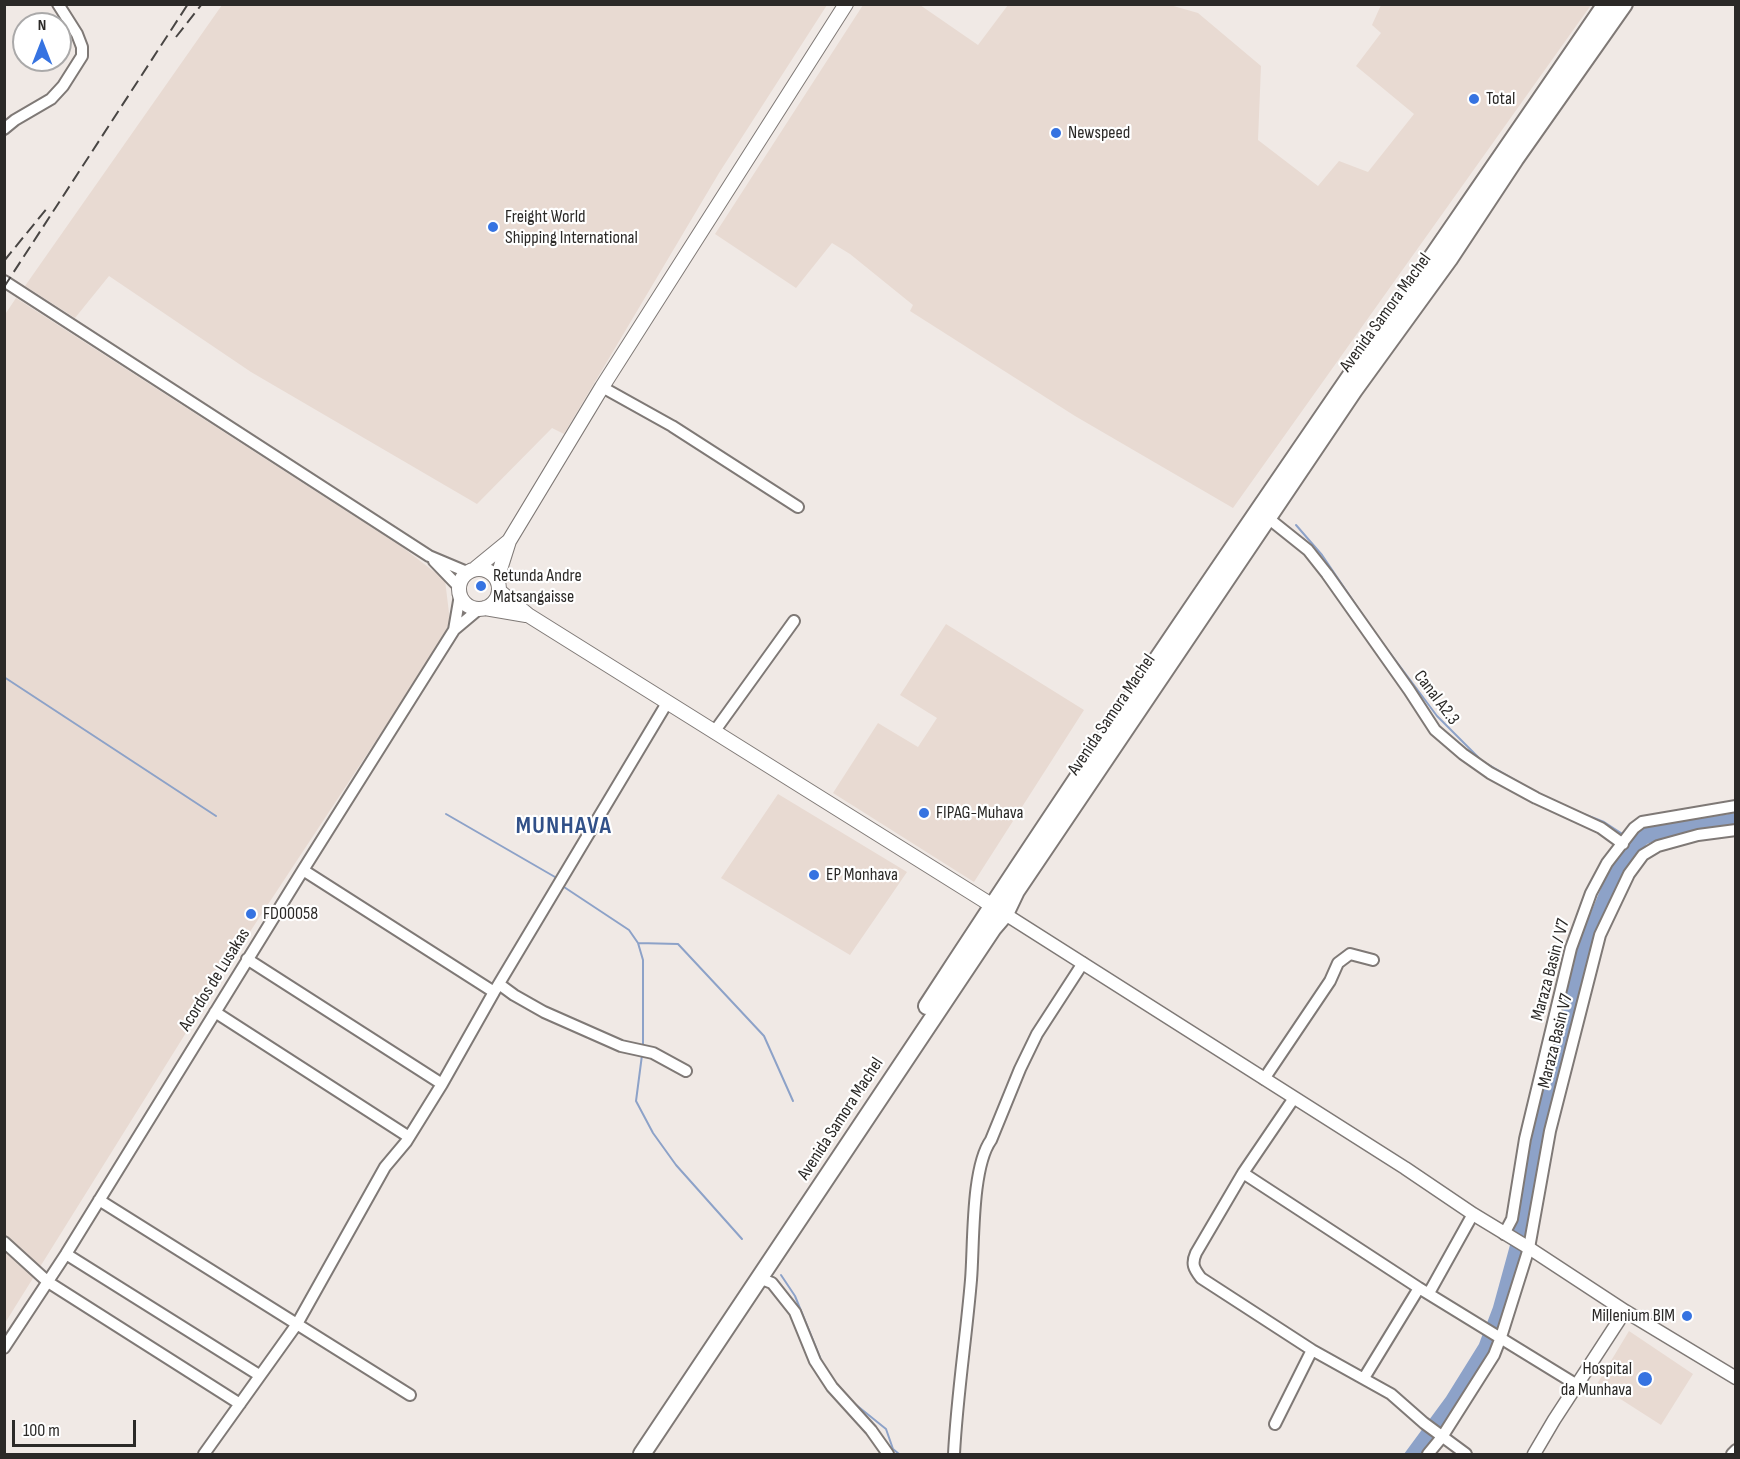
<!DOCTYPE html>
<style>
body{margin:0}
#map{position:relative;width:1740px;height:1459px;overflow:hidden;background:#f0e9e5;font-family:"Sofia Sans Condensed",sans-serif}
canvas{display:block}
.frame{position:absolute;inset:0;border:6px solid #2b2927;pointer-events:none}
.north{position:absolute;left:12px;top:12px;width:60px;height:60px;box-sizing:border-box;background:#fff;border:2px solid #aaa9a9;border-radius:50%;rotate:0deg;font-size:16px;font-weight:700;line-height:24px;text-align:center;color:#2b2927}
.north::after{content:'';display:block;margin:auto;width:21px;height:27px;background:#3673e1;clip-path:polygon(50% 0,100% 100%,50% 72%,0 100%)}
.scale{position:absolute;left:12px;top:1420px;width:124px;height:27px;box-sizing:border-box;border:3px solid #2b2927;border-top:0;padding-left:8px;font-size:18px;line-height:21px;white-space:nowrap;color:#2b2927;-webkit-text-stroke:4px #fff;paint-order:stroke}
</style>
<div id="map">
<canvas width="1740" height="1459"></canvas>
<div class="frame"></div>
<div class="north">N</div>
<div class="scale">100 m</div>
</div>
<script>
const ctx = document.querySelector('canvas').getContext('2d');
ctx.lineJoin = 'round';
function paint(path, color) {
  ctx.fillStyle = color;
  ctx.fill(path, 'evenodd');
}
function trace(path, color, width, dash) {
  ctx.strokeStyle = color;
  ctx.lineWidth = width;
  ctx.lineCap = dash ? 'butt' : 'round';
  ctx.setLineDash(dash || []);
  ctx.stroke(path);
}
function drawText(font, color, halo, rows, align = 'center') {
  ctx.font = font + ' "Sofia Sans Condensed",sans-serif';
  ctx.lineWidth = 4.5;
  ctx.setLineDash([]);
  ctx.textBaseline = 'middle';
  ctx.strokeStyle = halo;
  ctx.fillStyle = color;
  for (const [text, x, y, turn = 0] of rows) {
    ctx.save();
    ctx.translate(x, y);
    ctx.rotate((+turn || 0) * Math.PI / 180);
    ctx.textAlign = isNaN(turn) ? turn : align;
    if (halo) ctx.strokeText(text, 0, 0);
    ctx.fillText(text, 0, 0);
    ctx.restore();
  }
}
paint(new Path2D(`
 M222,5V4L827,5L719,173L564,434L552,428L477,504L251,372L109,276L75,318L25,286Z
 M1170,5L1198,13L1261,66L1258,140L1318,186L1339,161L1368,172L1414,114L1356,66L1381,33L1372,25L1381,5H1591L1233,508L1075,416L910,311L913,305L850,254L832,243L796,288L715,234L863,5H920L978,45L1008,5Z
 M16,298L402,547L445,580L450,621L441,642L232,959L5,1323L4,316Z
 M946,624L1084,710L974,882L833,793L878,723L918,747L937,718L900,695Z
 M778,794L907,872L850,955L721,878Z
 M1629,1331L1693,1374L1661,1425L1597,1384Z`), '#e8dad2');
paint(new Path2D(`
 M1735,813V827L1660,839L1647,844L1624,871L1597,932L1527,1235L1501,1327L1490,1352L1436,1439L1423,1454H1404L1446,1397L1479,1344L1493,1307L1510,1245L1533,1132L1577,945L1610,867L1640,828Z`), '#8da2c8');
trace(new Path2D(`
 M4,300L5,299
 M1296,525L1322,555L1375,633L1437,716L1482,761L1522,784
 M4,677L216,816
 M1581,813L1604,822L1624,835
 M446,814L555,877
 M564,887L629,930L638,943L643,960V1047
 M638,943L678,944L764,1036L793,1101
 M642,1055L636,1101L653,1133L676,1165L742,1239
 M781,1275L795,1296L823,1365
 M850,1400L886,1429L893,1449L899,1454`), '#8da2c8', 2);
const minor = new Path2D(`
 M4,129L15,120L51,99L63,86L82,56V47L77,34L58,4
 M4,281L429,556L467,572
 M602,387L672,426L798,507
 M1268,518L1308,550L1327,574L1409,690L1435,730L1463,754L1490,773L1536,798L1601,828L1623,844
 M434,561L459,587
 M454,630L460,595
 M714,732L794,621
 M303,870L494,992
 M247,959L442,1084
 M499,984L514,995L544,1012L621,1046L653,1053L686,1071
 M215,1012L409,1137
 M1264,1079L1330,981L1338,963L1350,954L1373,960
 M1294,1098L1243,1173L1196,1253C1191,1264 1194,1269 1201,1278L1312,1350L1391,1394L1424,1423L1466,1454
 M1243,1173L1419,1288L1577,1385
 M99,1200L410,1395
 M1504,1234L1512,1219L1525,1139L1571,948L1591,893L1607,863L1634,828L1642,822L1736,806
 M4,1242L48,1282L240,1404
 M66,1254L259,1375
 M759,1278L772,1283L795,1312L815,1361L832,1387L871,1430L888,1454
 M1429,1293L1473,1214
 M4,1348L66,1254L303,870L454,630L479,609
 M1364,1378L1419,1288
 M1275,1424L1312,1350
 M204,1454L297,1324L385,1167L406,1142L442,1084L494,992L667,703
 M954,1454C957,1396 966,1339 971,1280C974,1245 971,1168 991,1140L1020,1069L1037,1034L1083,963
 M1428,1454L1442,1437L1494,1355L1501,1337L1529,1248L1550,1131L1600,935L1629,874L1643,855L1658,846L1698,835L1736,830
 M1732,1454L1736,1450`);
const tertiary = new Path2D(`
 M1005,914L1405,1168L1473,1214L1529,1248L1625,1311L1736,1378
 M1534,1454L1554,1420L1625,1311`);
const secondary = new Path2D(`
 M476,568L509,541
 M459 589a20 20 0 1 1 40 0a20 20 0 1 1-40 0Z
 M497,579L509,541L602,387L846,4
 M499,591L528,615L1001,911
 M485,608L526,615`);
const trunk = new Path2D(`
 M927,1006C1147,668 1378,337 1606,4
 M642,1454L993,928L1005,914L1016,891L1354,390L1449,259L1515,159L1624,4`);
trace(minor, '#7f7976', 14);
trace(tertiary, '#7f7976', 15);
trace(secondary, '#7f7976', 16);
trace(trunk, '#7f7976', 20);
trace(minor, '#fff', 10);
trace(tertiary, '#fff', 12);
trace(secondary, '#fff', 14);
trace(trunk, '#fff', 16);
trace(new Path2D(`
 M176,37L202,4
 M4,261L48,207
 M4,287L188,4`), '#494644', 2, [12, 6]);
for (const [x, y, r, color] of [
 [1474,99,6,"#3673e1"],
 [1056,133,6,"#3673e1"],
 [493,227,6,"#3673e1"],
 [481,586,6,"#3673e1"],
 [924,813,6,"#3673e1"],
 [814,875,6,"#3673e1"],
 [251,914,6,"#3673e1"],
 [1687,1316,6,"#3673e1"],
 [1645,1379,8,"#3673e1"]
]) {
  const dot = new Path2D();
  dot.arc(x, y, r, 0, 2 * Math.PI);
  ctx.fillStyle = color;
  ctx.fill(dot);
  trace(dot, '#fff', 2);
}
drawText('18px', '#2b2927', '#fff', [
 ["Total",1486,99],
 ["Newspeed",1068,133],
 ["Freight World",505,217],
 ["Shipping International",505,238],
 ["Retunda Andre",493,576],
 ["Matsangaisse",493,597],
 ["FIPAG-Muhava",936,813],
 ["EP Monhava",826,875],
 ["FD00058",263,914],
 ["Millenium BIM",1675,1316,"right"],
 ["Hospital",1632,1369,"right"],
 ["da Munhava",1632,1390,"right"]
], 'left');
drawText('18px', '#2b2927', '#fff', [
 ["Avenida Samora Machel",1386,313,-54],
 ["Canal A2.3",1436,698,53],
 ["Avenida Samora Machel",1112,715,-56],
 ["Maraza Basin / V7",1551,970,-75],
 ["Acordos de Lusakas",215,980,-58],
 ["Maraza Basin V7",1556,1041,-76],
 ["Avenida Samora Machel",841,1119,-57]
]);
ctx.letterSpacing = '1.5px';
drawText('bold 24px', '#315088', '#fff', [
 ["MUNHAVA",564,827]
]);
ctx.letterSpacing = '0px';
</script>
